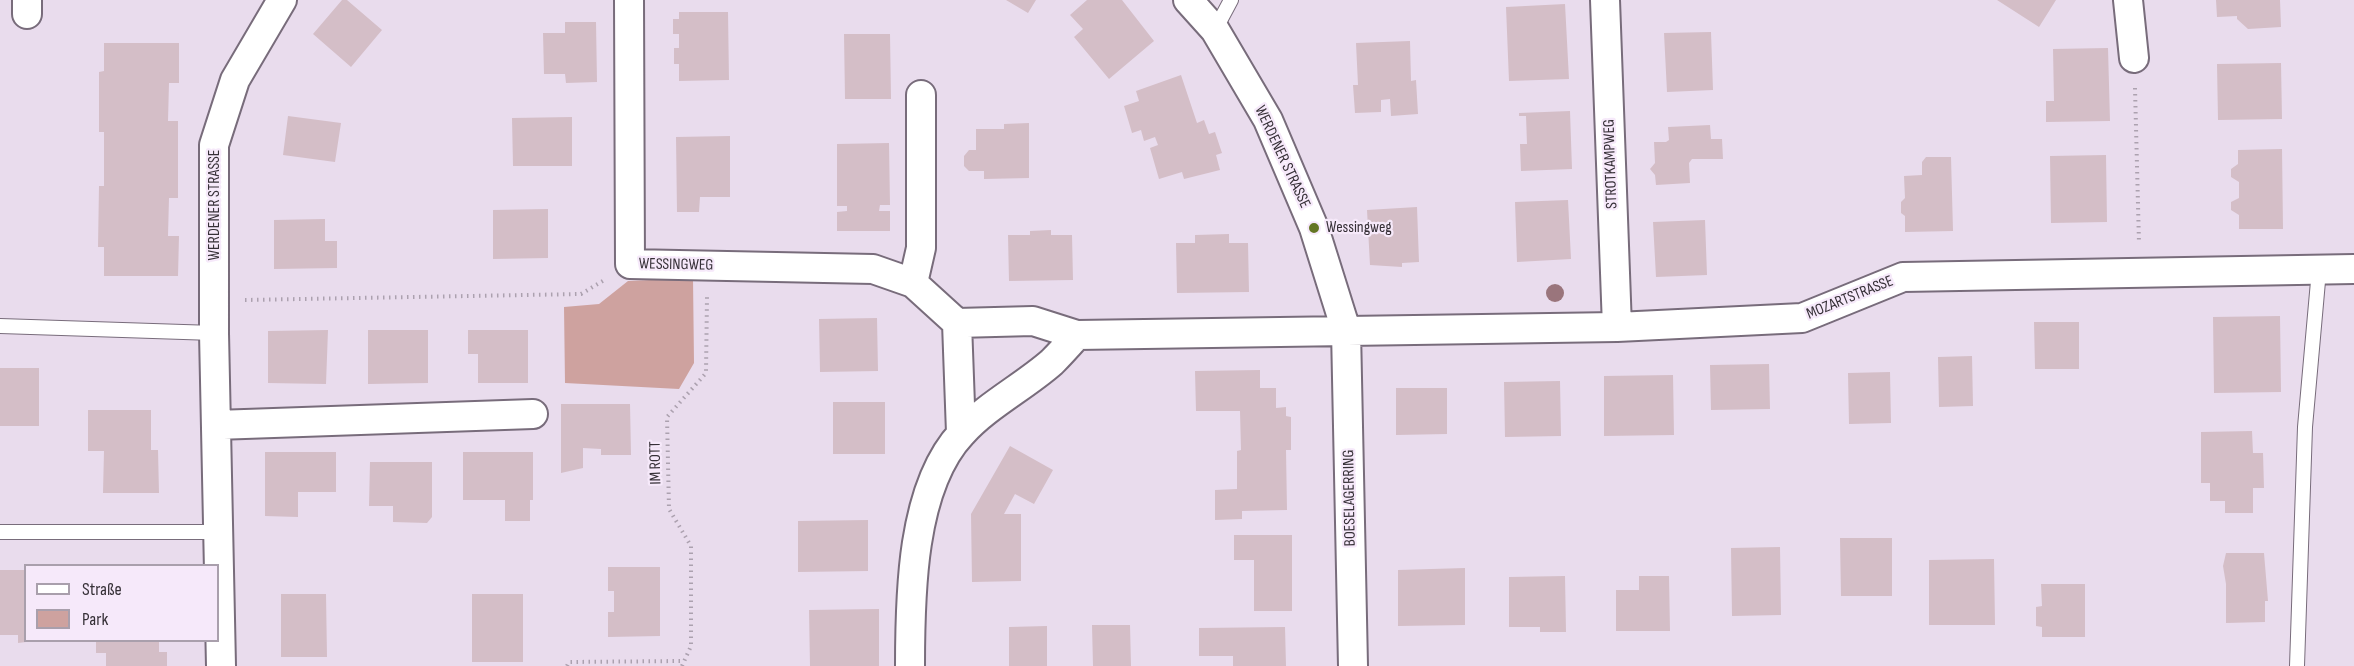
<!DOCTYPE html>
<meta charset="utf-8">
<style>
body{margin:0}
#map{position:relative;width:2354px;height:666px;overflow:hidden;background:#e9dced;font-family:"Sofia Sans Condensed",sans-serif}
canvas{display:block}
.legend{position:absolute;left:24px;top:564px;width:195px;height:78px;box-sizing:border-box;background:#f6e9fa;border:2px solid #a99fac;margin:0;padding:8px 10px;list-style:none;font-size:18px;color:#363037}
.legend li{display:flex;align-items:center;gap:12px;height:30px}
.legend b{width:30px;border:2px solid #a99fac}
</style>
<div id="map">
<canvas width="2354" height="666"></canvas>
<ul class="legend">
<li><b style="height:8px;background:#fff"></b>Straße</li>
<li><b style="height:16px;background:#cea29f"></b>Park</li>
</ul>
</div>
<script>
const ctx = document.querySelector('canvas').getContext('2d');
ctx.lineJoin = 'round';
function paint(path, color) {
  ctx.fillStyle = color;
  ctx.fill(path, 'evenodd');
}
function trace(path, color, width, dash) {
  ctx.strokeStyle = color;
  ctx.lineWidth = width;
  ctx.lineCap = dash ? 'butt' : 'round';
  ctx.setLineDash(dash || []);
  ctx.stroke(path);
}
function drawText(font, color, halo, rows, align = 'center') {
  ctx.font = font + ' "Sofia Sans Condensed",sans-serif';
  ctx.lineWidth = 4.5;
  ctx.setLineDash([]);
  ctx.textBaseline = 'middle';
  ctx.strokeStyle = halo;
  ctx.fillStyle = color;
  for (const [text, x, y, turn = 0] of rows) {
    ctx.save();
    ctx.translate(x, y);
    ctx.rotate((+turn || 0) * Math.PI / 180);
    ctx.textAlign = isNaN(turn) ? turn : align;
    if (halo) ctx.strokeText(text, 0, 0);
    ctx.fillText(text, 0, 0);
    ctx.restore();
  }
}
paint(new Path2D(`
 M693,278L694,363L679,389L565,383L564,307L599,304L628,281Z`), '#cea29f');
paint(new Path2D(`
 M342,0H347L382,30L351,67L313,34Z
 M1006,0H1036L1028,13Z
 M1087,0H1122L1154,41L1109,79L1074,37L1083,29L1070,15Z
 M1997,0H2056L2039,27Z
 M2216,0H2280L2281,27L2248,29L2237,19V16L2217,17Z
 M1565,4L1569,79L1509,81L1506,7Z
 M679,12H728L729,80L679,81V64H674V48H679V34H673V19H679Z
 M565,22H596L597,82L566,83L565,74H544L543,33H565Z
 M1711,32L1713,90L1667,92L1664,33Z
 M844,34H890L891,99H845Z
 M1410,41L1411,81L1416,80L1418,114L1391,116L1390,99L1381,100V112L1355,113L1353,85H1358L1356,43Z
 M104,43H179V83H169L168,121H178V198H169L168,236H179L178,276H104V247H98L99,186H104V132H99V72L104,71Z
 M2108,48L2110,121L2046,122V101H2054L2053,49Z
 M2281,63L2282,119L2218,120L2217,64Z
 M1181,75L1197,123L1204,120L1209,134L1215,132L1222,153L1216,155L1220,170L1184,179L1182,172L1159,179L1150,148L1158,145L1155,137L1144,141L1141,130L1132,133L1124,106L1139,101L1136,91Z
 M1570,111L1572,169L1521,171L1520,144H1527L1526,116H1519V113Z
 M288,116L341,123L335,162L283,155Z
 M572,117V166H513L512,118Z
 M1029,123V178L984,179V171H969L964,166V156L969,150H976V129H1004V124Z
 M1710,125L1711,139H1722L1723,159H1692L1689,163L1690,183L1656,185L1655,175L1650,169L1655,163L1654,142H1666L1669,140L1668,127Z
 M730,136V197H700L699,212H677L676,137Z
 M889,143L890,205H880L879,211H890V231H837V212L847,211V206H837V144Z
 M2282,149L2283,229H2239V215L2231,210V202L2239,198V182L2231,177V169L2238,164V150Z
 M2106,155L2107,222L2051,223L2050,156Z
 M1926,157H1951L1953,231L1905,232V216L1901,213V202L1905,198L1904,176L1922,175V162Z
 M1568,200L1571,259L1517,262L1515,202Z
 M1417,207L1419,262L1402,263V267L1370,265L1367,210Z
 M548,209V258L493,259V210Z
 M325,219V241H337V268L274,269V220Z
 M1705,220L1707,275L1656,277L1653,222Z
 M1051,230V235H1072L1073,280L1009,281L1008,235H1030V231Z
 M1229,234V243H1248L1249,292L1177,293L1176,243H1195V235Z
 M2280,316L2281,392L2214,393L2213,317Z
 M877,318L878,371L820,372L819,319Z
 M2034,322H2079V369H2035Z
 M328,330L326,384L268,383V331Z
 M368,330H428V383L368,384Z
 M468,330H528V383H478V354H468Z
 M1972,356L1973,406L1939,407L1938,357Z
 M1769,364L1770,409L1711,410L1710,365Z
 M0,368H39V426H0Z
 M1260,370V388H1276V408L1286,407V416L1291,417V450H1286L1287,510L1242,511V519L1215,520V490L1237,489V451L1241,450L1240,411H1196L1195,371Z
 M1890,372L1891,423L1849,424L1848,373Z
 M1673,375L1674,435L1604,436V376Z
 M1560,381L1561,436L1505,437L1504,382Z
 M1396,388H1447V434L1396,435Z
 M833,402H885V454H833Z
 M561,404H630L631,455H601V449L583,448V468L561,473Z
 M88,410H151V450H158L159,493H103L104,451H88Z
 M2252,431L2253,453H2263L2264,488H2253V513H2225V501H2210V483H2201V432Z
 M1010,446L1053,470L1034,504L1015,494L1004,514H1021V581L972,582L971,514Z
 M265,452H336V492H298V517L265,516Z
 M463,452H533V500H530V521H505V500H463Z
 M370,462H432V517L427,523L393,522V506H369Z
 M868,520V571L798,572V521Z
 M1234,535H1292V611H1254V560H1234Z
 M1840,538H1892V596H1841Z
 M1780,547L1781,615L1732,616L1731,548Z
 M2226,553H2264L2268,601H2265V622L2226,623V584L2223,566Z
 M1994,559L1995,625H1929V560Z
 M608,567H660V636L608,637V612H614V591H608Z
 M1465,568V625L1398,626V570Z
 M0,570H26V642L18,643V635H0Z
 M1565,576L1566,632H1540V627H1509V577Z
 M1639,576H1669L1670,631H1616V590H1639Z
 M2041,584H2085V637H2042V627L2036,626V607L2042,606Z
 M281,594H326L327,657H281Z
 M472,594H523V662H472Z
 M879,609V666H810L809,610Z
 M1092,625H1130L1131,666H1093Z
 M1047,626V666H1009V627Z
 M1285,627L1286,666H1233V656H1199V628Z
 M96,640H159V652H167V666H106V653H96Z`), '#d4bec7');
const lane = new Path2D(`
 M1215,30L1231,0
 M0,326L214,333
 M0,532H219
 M2297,666L2305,427L2319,270`);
const street = new Path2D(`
 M629,0L630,264L873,269L913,283L957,323L1033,321L1077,335L1617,327L1802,318L1903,277L2354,269
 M1188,0L1215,30L1268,120L1314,228L1346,330L1353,666
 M1605,0L1617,327
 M2128,0L2134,58
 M27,14V0
 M913,283L921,248V95
 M957,323L961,433
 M216,425L533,414
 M221,666L214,333V145L235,80L282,0
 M910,666C910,596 911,487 962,433C986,406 1025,386 1052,362C1061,353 1069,344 1077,335`);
trace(lane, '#786c7b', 16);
trace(street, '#786c7b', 32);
trace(new Path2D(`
 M2135,88L2139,243
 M245,300L581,294L606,279
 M567,666L569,662L682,661
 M682,666L691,646V546L669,509L667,417L706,373L707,297`), '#aca1af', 4, [1.5, 4.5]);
trace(lane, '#fff', 14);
trace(street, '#fff', 28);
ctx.fillStyle = '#9a757c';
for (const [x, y] of [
 [1555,293]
]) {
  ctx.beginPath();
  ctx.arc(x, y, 9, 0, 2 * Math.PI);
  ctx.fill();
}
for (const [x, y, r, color] of [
 [1314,228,6,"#647624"]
]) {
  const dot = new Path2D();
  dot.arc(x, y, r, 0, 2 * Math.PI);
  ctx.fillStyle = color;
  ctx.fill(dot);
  trace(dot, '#f6e9fa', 2);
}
drawText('16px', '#363037', '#f6e9fa', [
 ["WERDENER STRASSE",1282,157,65],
 ["STROTKAMPWEG",1611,164,-92],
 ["WERDENER STRASSE",215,205,-90],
 ["WESSINGWEG",676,265,1],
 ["MOZARTSTRASSE",1850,298,-22],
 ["IM ROTT",656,463,-91],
 ["BOESELAGERRING",1350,498,-91]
]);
drawText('16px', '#363037', '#f6e9fa', [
 ["Wessingweg",1326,228]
], 'left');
</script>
